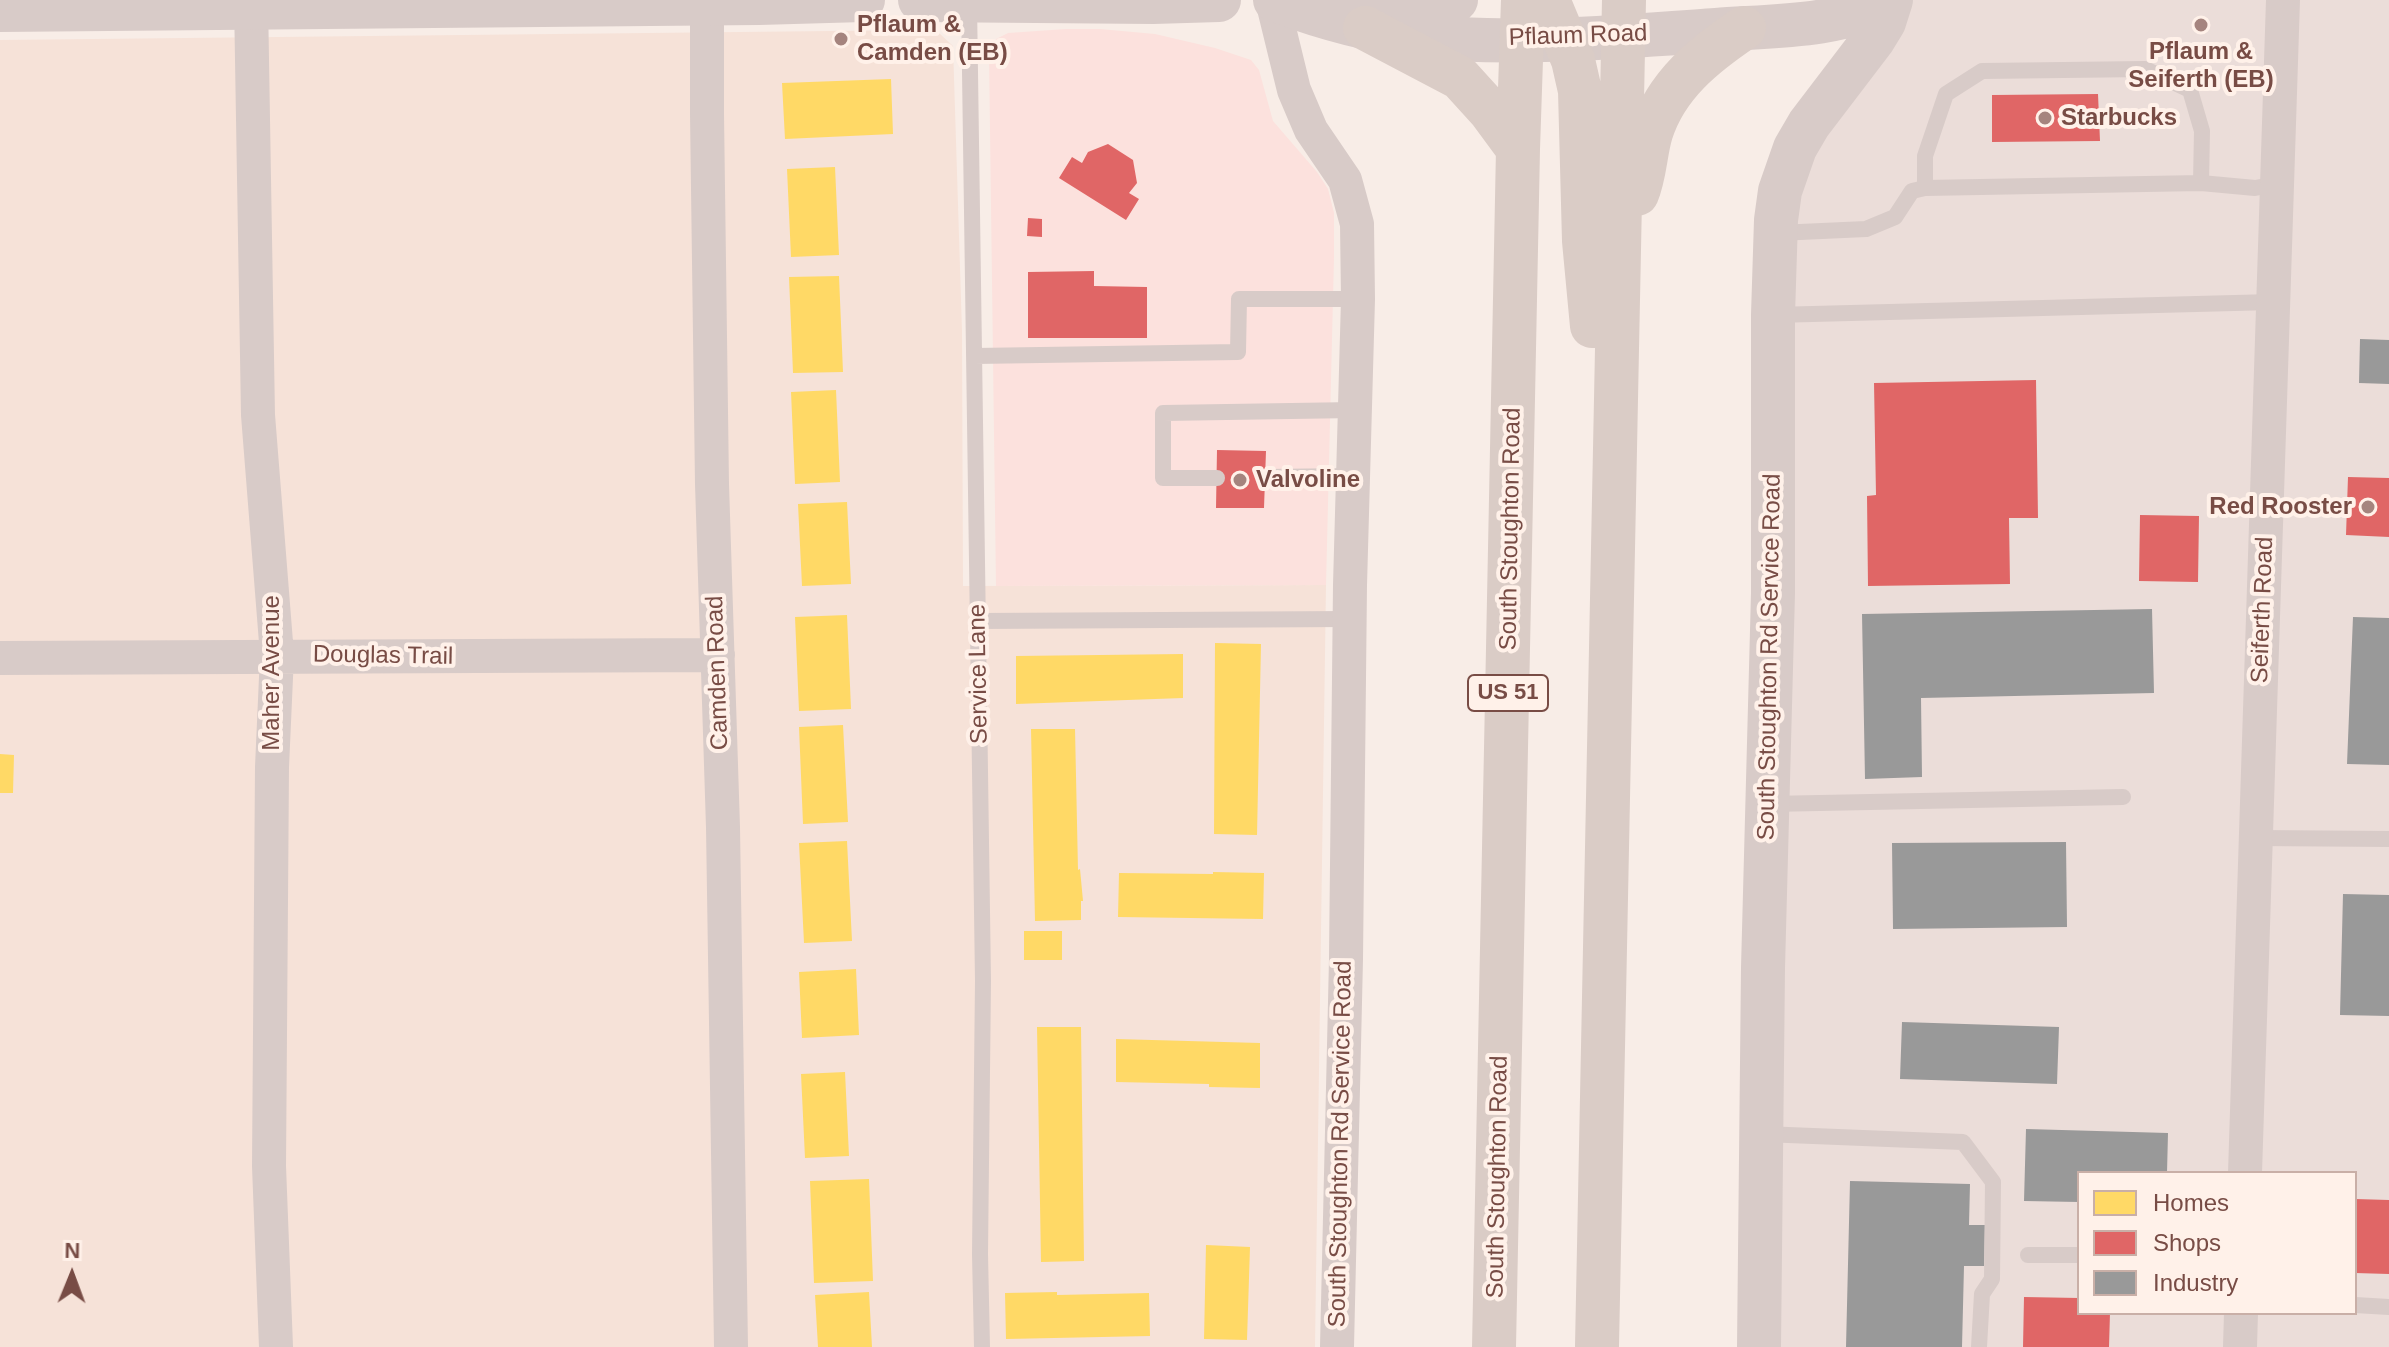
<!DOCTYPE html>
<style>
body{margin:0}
#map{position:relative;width:2389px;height:1347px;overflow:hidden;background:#f8ede7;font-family:Arial,sans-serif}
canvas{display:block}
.legend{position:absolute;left:2077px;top:1171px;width:280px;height:144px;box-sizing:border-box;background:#fff1e9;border:2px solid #c9afa7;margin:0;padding:10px 14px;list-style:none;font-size:24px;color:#784c45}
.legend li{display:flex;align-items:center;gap:16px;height:40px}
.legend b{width:40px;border:2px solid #c9afa7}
.north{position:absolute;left:32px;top:1235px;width:80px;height:80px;-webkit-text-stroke:6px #fff1e9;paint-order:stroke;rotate:1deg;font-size:22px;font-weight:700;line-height:32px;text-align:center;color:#784c45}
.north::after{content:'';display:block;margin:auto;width:28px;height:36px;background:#784c45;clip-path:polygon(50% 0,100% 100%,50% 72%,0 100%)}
</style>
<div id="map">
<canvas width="2389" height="1347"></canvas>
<ul class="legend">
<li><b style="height:22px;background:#ffd966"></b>Homes</li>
<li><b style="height:22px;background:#e06666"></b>Shops</li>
<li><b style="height:22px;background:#999"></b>Industry</li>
</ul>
<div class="north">N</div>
</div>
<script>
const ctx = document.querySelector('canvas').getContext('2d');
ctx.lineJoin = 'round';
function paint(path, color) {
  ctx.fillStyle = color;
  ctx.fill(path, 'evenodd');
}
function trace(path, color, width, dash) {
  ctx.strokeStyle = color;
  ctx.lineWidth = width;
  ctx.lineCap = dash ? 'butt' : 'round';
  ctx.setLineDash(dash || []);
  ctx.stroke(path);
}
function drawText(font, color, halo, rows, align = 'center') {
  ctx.font = font + ' Arial,sans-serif';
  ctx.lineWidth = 8;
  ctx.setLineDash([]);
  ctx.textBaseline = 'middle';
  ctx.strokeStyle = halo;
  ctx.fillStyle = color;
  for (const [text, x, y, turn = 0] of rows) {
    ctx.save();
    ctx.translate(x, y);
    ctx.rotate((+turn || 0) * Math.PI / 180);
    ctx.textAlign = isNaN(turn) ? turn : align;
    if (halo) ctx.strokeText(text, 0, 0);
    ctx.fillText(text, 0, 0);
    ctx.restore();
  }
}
paint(new Path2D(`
 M925,30L939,33L953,46L962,331L963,586L1326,585L1315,1347H0V40Z`), '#f6e2d8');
paint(new Path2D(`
 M1066,29H1100L1155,34L1215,48L1251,60L1259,70L1273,121L1317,172L1328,189L1334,213V257L1326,585L996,586L989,53L996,39L1008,33Z`), '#fce1dd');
paint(new Path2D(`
 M1891,0H2389V1347H1759L1776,220ZM2079,1173H2355V1313H2079Z`), '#ebddd9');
paint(new Path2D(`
 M891,79L893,134L785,139L782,83Z
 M835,167L839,255L791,257L787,169Z
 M839,276L843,372L793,373L789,277Z
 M836,390L840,482L795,484L791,392Z
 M847,502L851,584L802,586L798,504Z
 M847,615L851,709L799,711L795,617Z
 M1215,643L1261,644L1257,835L1214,834Z
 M1183,654V698L1016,704V656Z
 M843,725L848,822L803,824L799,727Z
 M1031,729H1075L1078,870L1080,869L1083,901H1081V920L1035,921Z
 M0,754L14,755L13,793H0Z
 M847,841L852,941L804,943L799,843Z
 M1213,872L1264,873L1263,919L1118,917L1119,873L1213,874Z
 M1024,931H1062V960H1024Z
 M856,969L859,1035L802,1038L799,972Z
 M1037,1027H1081L1084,1261L1041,1262Z
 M1116,1039L1260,1043V1088L1209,1087V1084L1116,1082Z
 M845,1072L849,1156L805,1158L801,1074Z
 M869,1179L873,1281L814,1283L810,1181Z
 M1206,1245L1250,1247L1247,1340L1204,1339Z
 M869,1292L872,1347H818L815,1295Z
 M1057,1292V1295L1149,1293L1150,1336L1006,1339L1005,1293Z`), '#ffd966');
paint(new Path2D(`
 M2098,94L2100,141L1992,142V95Z
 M1108,144L1133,160L1137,183L1129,193L1139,199L1126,220L1059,178L1072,157L1082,163L1088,152Z
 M1028,218L1042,219V237L1027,236Z
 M1094,271V286L1147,287V338H1028V272Z
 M2036,380L2038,518H2009L2010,584L1868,586L1867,496L1876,495L1874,383Z
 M1217,450L1266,451L1264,508H1216Z
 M2348,477L2389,478V537L2346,535Z
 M2140,515L2199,516L2198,582L2139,581Z
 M2355,1199L2389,1200V1274L2355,1273Z
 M2024,1297L2079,1298V1313H2110L2109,1347H2023Z`), '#e06666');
paint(new Path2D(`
 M2360,339L2389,340V384L2359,383Z
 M2152,609L2154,693L1921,698L1922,777L1865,779L1862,614Z
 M2353,617L2389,618V765L2347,764Z
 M2066,842L2067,927L1893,929L1892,843Z
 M2343,894L2389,895V1016L2340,1015Z
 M1902,1022L2059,1027L2057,1084L1900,1079Z
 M2026,1129L2168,1133L2167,1173H2079V1202L2024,1201Z
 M1850,1181L1970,1184L1969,1225H1985L1984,1266H1964L1962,1347H1846Z`), '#999');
trace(new Path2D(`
 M969,2L983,981L980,1254L982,1347
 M1925,188V156L1946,94L1982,71L2145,69L2190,90L2202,131L2201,183
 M1778,233L1866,229L1895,217L1912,191L1925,188L2201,183L2255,188L2277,184
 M1774,315L2273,302
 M975,356L1238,352L1239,299H1358
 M1265,477L1353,476
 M1217,478H1163V413L1355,410
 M978,621L1349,619
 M1769,804L2123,797
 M2256,838L2389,839
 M1763,1134L1963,1142L1993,1182L1992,1279L1982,1294L1979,1347
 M2028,1255H2079
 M2355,1305L2389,1307`), '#d8cbc8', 16);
trace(new Path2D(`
 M251,0L258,415L277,655L272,767L269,1166L276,1347
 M707,0V114L712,484L723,827L731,1347
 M1272,0L1294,90L1311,130L1345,180L1357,224L1358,299L1350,585L1346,959L1337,1347
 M0,658C239,655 479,658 718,655
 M2245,1173L2283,0
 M2240,1347L2241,1313`), '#d8cbc8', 34);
trace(new Path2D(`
 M920,0L1153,2L1219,0
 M1275,0C1321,17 1368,31 1417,36C1513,46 1619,37 1716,30C1762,26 1845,28 1882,0
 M0,10L759,3L863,0
 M1359,12L1456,0
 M1759,1347L1763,968L1773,593V315L1776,220L1780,191L1795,148L1809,124L1873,40L1884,22L1891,0`), '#d8cbc8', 44);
trace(new Path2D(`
 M1548,0L1573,60L1580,91L1584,241L1592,326
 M1365,28L1460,78L1490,111L1518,149
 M1637,194C1645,175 1645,153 1651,133C1666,85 1704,55 1744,28
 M1494,1347L1518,149L1523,0
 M1597,1347L1624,0`), '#daccc6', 44);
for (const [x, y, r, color] of [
 [2201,25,8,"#a5847e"],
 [841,39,8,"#a5847e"],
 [2045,118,8,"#a5847e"],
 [1240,480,8,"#a5847e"],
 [2368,507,8,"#a5847e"]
]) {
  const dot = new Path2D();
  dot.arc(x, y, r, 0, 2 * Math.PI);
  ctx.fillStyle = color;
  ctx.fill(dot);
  trace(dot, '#fff1e9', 3);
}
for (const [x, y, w] of [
 [1508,693,80]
]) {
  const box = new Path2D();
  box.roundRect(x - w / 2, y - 18, w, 36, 6);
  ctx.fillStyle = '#fff1e9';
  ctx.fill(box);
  trace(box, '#784c45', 2);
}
drawText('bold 22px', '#784c45', null, [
 ["US 51",1508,693]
]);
drawText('bold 24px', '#784c45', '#fff1e9', [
 ["Pflaum &",857,25],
 ["Camden (EB)",857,53],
 ["Pflaum &",2201,52,"center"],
 ["Seiferth (EB)",2201,80,"center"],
 ["Starbucks",2061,118],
 ["Valvoline",1256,480],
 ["Red Rooster",2352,507,"right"]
], 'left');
drawText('24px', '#784c45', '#fff1e9', [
 ["Pflaum Road",1578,36,-2],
 ["South Stoughton Road",1511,529,-89],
 ["Seiferth Road",2263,610,-88],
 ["Douglas Trail",383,656,1],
 ["South Stoughton Rd Service Road",1770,657,-89],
 ["Maher Avenue",272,673,-90],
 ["Camden Road",718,673,-92],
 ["Service Lane",979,674,-91],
 ["South Stoughton Rd Service Road",1341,1144,-89],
 ["South Stoughton Road",1498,1177,-89]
]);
</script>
